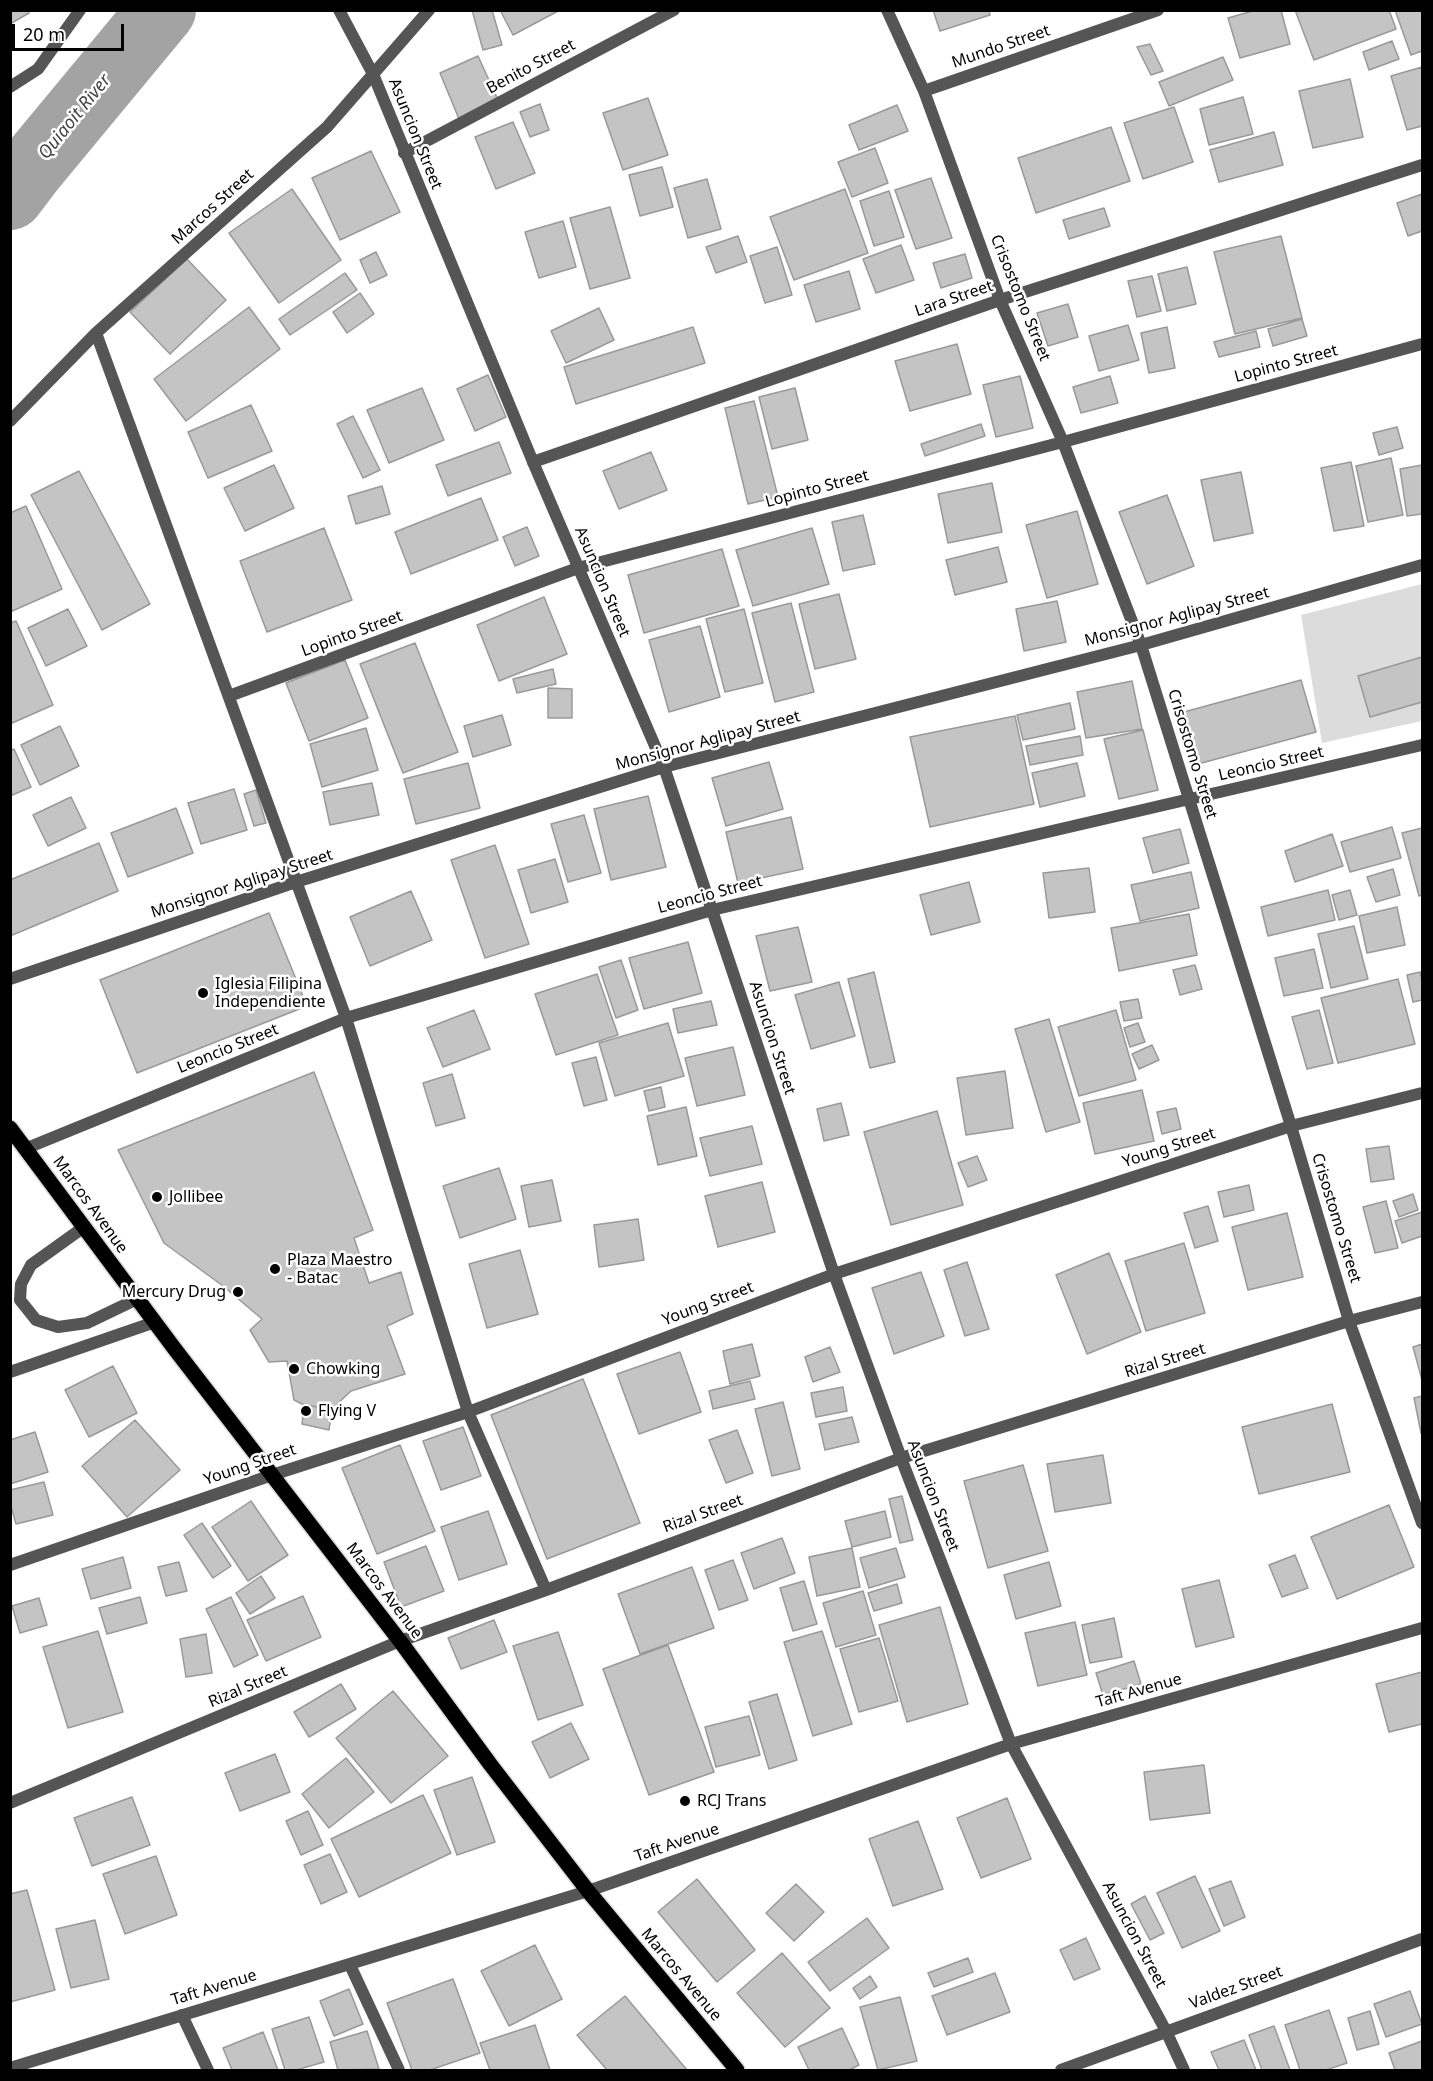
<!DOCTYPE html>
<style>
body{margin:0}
#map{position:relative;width:1433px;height:2081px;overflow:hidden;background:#fff;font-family:"Noto Sans",sans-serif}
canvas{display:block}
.frame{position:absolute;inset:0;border:12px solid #000;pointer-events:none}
.scale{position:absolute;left:12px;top:24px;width:112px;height:27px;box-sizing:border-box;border:3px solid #000;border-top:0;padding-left:8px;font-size:18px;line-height:21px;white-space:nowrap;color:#000;-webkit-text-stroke:4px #fff;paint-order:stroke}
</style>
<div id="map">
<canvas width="1433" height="2081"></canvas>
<div class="frame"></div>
<div class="scale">20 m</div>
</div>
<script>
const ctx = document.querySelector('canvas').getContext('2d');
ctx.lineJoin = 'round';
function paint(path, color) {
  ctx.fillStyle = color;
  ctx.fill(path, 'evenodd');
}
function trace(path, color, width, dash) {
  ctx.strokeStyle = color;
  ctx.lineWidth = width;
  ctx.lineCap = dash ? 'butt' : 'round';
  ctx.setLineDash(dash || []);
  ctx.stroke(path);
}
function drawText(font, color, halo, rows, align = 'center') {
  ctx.font = font + ' "Noto Sans",sans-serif';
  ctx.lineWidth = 5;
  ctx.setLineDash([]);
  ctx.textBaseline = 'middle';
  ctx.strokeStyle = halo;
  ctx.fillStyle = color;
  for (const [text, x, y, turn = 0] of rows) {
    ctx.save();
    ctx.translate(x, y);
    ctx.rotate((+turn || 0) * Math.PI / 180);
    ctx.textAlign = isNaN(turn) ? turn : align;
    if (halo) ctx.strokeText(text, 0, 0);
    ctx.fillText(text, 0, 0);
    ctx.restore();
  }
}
paint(new Path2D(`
 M1422,584V721L1322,743L1301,615Z`), '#dcdcdc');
trace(new Path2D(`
 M10,196L32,167L162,10`), '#a3a3a3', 68);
const building = new Path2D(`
 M10,10H28L29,13L10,24Z
 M472,10H492L502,45L483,50Z
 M500,10H560L513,35Z
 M933,10H989L990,15L940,31Z
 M1256,10H1281L1290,44L1240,58L1228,18Z
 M1295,10H1389L1396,29L1314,60Z
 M1395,10H1422V51L1411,55Z
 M1392,41L1399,59L1369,70L1363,52Z
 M1150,44L1163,71L1151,75L1137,47Z
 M478,56L499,102L459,119L440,73Z
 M1223,57L1233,80L1169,106L1159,82Z
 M1422,67V126L1407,130L1391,76Z
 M1350,79L1363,137L1313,148L1299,91Z
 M1243,97L1253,134L1209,145L1200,109Z
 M648,98L668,155L623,170L603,113Z
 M540,104L549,130L530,137L520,112Z
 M897,105L908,131L859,150L849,125Z
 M1174,107L1193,162L1143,179L1124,123Z
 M513,122L535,173L496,189L475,137Z
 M1111,127L1130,181L1036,213L1018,158Z
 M1274,132L1283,165L1219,182L1210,150Z
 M875,148L888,183L852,197L838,162Z
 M371,151L400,212L340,240L312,178Z
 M662,167L673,207L640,216L629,175Z
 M931,178L952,238L916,249L895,190Z
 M707,179L721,229L688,238L674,188Z
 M292,189L341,260L279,303L229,233Z
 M845,189L868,253L794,280L770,217Z
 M889,191L904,237L874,246L860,201Z
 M1422,194V231L1408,236L1397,203Z
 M610,207L630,278L590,289L570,218Z
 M1104,208L1110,226L1069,239L1063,220Z
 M563,221L576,267L539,278L525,232Z
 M738,236L747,262L716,273L706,247Z
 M1281,236L1302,318L1235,334L1214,252Z
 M901,245L914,280L876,293L863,259Z
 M777,247L792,295L765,303L750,256Z
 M376,252L387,275L370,283L360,260Z
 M965,254L972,278L941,288L933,263Z
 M187,259L226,300L170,354L130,312Z
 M1187,267L1196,304L1167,311L1158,274Z
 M849,271L860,309L816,322L804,285Z
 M345,273L357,290L290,335L279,319Z
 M1152,276L1161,311L1137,317L1128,281Z
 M360,293L374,314L347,333L333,312Z
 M1068,304L1078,337L1048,346L1037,313Z
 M249,307L280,349L186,421L154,379Z
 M599,308L614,340L566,363L551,331Z
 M1302,319L1307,336L1273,346L1268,329Z
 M1128,325L1139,360L1099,371L1089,336Z
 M693,327L705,363L576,404L564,367Z
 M1167,327L1175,368L1149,373L1141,333Z
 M1256,331L1260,347L1219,357L1214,342Z
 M957,344L971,394L910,411L895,361Z
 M488,375L506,417L475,431L457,389Z
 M1020,376L1033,428L996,437L983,385Z
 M1110,376L1118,403L1081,413L1073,387Z
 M422,388L444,440L389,463L367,410Z
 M795,388L808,440L772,449L759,397Z
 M754,401L778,497L748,504L725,408Z
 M251,405L272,451L208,478L188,432Z
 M353,416L380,470L363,478L337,424Z
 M981,424L985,436L925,456L921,444Z
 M1397,427L1403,448L1379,455L1373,433Z
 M499,442L511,473L448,496L436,465Z
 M651,452L667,490L619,509L603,471Z
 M1391,458L1403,515L1368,522L1356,466Z
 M1351,462L1364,526L1334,531L1321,468Z
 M274,465L294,508L245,531L224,488Z
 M1422,465V514L1407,516L1400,469Z
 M79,471L150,604L102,630L31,495Z
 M1241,472L1253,533L1214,541L1201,480Z
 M992,483L1002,532L948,543L938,494Z
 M382,486L390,514L356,524L348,496Z
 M1167,495L1194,566L1147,584L1119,512Z
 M481,498L498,540L411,574L395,532Z
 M26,506L62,589L10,612V513Z
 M1077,511L1098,584L1047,598L1026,525Z
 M863,515L875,564L843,571L832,522Z
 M527,527L539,556L515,566L503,537Z
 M324,528L352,600L267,632L240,561Z
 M812,528L829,584L753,606L736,550Z
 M998,547L1007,582L955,595L946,560Z
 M722,549L739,606L644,633L628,575Z
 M839,594L856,659L815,669L799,604Z
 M544,597L567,654L499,681L477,625Z
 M1057,601L1066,642L1024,651L1016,609Z
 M791,603L814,692L775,702L752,613Z
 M68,609L87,646L46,666L28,628Z
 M744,609L763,683L725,692L706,619Z
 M16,621L53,705L10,724V623Z
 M700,626L720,697L669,712L649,640Z
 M415,643L458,752L403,773L360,664Z
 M1422,657V702L1370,717L1358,676Z
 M345,660L368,718L309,741L286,683Z
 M553,669L556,684L517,693L513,679Z
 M1301,680L1316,732L1198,764L1184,712Z
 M1132,681L1142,729L1086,738L1077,692Z
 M548,688L572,689V718H548Z
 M1070,703L1075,729L1023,740L1017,715Z
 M502,715L511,745L473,757L464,726Z
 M1015,716L1034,804L930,827L910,737Z
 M60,726L79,766L40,785L21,745Z
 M366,728L378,770L322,787L310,744Z
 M1143,730L1158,790L1119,799L1104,739Z
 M1080,736L1083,755L1030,765L1026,746Z
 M14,749L31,787L10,796V751Z
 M769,762L783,809L726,826L712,778Z
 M468,763L480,808L416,824L404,779Z
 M1077,763L1085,796L1040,807L1032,773Z
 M372,783L379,815L330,825L323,792Z
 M234,789L247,830L201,844L188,803Z
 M256,790L266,823L254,826L244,794Z
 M648,796L666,867L611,880L594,809Z
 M71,797L86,828L48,846L33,815Z
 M176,808L193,853L128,877L111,833Z
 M584,815L601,873L568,882L551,824Z
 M791,817L803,869L738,883L726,832Z
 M1392,827L1401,858L1350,872L1341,842Z
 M1422,828V895L1419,896L1402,833Z
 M1180,829L1189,863L1153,873L1143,838Z
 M1332,834L1343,866L1295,882L1285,851Z
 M99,843L118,891L10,936V880Z
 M495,845L529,944L485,958L451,860Z
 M555,859L568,902L531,913L518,870Z
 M1089,868L1095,912L1049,918L1043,873Z
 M1393,869L1400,895L1376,902L1367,877Z
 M1191,872L1199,908L1140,921L1131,885Z
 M969,882L980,922L931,935L920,895Z
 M1328,890L1335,920L1268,936L1261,907Z
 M1350,890L1357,915L1339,920L1332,895Z
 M411,891L432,940L370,966L350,917Z
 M1397,907L1405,945L1367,953L1359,916Z
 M269,913L307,1006L137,1073L100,980Z
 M1189,914L1197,955L1119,971L1111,928Z
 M1354,926L1368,979L1331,988L1318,934Z
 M798,927L812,982L770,991L756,936Z
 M688,942L702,993L644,1009L629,958Z
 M1314,949L1323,988L1284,996L1275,958Z
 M621,960L638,1010L616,1018L599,967Z
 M1195,965L1202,989L1180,995L1173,970Z
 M874,972L895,1062L870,1068L848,979Z
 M1420,972L1422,980V1000L1413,1002L1407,975Z
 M597,974L618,1035L556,1055L535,994Z
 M1398,979L1415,1044L1338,1063L1321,998Z
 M839,982L855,1036L811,1049L795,995Z
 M1138,999L1142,1018L1124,1021L1120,1002Z
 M711,1001L717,1025L678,1033L673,1009Z
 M474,1010L490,1049L443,1067L427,1028Z
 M1116,1010L1136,1080L1079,1096L1058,1027Z
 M1319,1010L1333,1063L1307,1069L1292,1017Z
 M1049,1019L1080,1122L1046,1132L1015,1029Z
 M668,1023L684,1076L615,1096L599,1043Z
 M1138,1023L1145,1042L1130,1047L1124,1028Z
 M1152,1045L1159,1060L1139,1069L1132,1054Z
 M733,1047L745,1095L697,1106L685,1058Z
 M596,1057L607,1100L584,1106L572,1063Z
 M1005,1071L1013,1128L966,1135L957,1078Z
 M314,1072L373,1230L354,1238L369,1283L401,1272L413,1314L387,1326L405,1374L351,1391L332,1409L304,1405L294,1400L287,1361L269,1362L250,1330L262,1319L223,1286L164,1243L118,1150Z
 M452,1074L465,1118L436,1126L423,1083Z
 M661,1087L665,1107L649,1111L644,1091Z
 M1142,1090L1154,1141L1095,1154L1083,1103Z
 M841,1103L849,1135L824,1141L817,1109Z
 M686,1107L697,1156L658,1165L647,1116Z
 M1176,1108L1181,1129L1162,1134L1157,1112Z
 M937,1111L963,1205L891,1225L864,1132Z
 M752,1126L762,1164L710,1176L700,1138Z
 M1389,1146L1394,1179L1371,1182L1366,1149Z
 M977,1156L987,1180L968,1187L958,1163Z
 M499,1168L516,1219L460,1238L443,1186Z
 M552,1180L561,1221L529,1227L521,1186Z
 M762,1182L775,1232L718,1247L705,1196Z
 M1249,1185L1254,1210L1224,1217L1218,1192Z
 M1413,1194L1418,1210L1399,1217L1393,1201Z
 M1386,1201L1398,1248L1375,1253L1363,1207Z
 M1208,1206L1218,1241L1195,1248L1184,1213Z
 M1422,1212V1236L1402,1243L1395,1221Z
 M1287,1213L1303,1277L1248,1290L1232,1227Z
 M638,1219L644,1260L599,1267L594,1225Z
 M1184,1243L1205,1313L1146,1331L1125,1261Z
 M520,1250L538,1314L487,1328L469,1264Z
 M1109,1253L1141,1332L1087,1354L1056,1275Z
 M967,1262L989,1329L965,1336L944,1270Z
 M921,1272L944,1336L894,1354L872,1288Z
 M752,1344L760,1376L730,1384L723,1351Z
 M1422,1344V1380L1413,1347Z
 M830,1347L840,1372L813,1382L805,1357Z
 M680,1352L701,1412L639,1434L617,1374Z
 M113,1366L137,1413L89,1437L65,1390Z
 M583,1379L640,1523L547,1559L491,1415Z
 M750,1381L755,1399L713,1409L709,1391Z
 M843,1387L847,1411L816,1417L811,1393Z
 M1422,1396V1433H1421L1414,1398Z
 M783,1402L800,1469L772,1476L755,1409Z
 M1332,1404L1350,1472L1259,1494L1242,1427Z
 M304,1405L332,1409L329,1430L302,1424Z
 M852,1417L859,1442L825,1450L819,1424Z
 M135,1420L180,1470L127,1517L82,1466Z
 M463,1427L481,1476L441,1490L423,1441Z
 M737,1430L753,1473L726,1483L709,1440Z
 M35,1432L48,1472L10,1484V1440Z
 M400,1445L435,1531L377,1554L342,1468Z
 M1103,1455L1111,1503L1055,1512L1047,1464Z
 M1023,1465L1048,1551L988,1568L964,1481Z
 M44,1482L53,1515L16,1524L10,1503V1490Z
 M902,1496L913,1540L900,1543L889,1499Z
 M251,1501L288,1555L248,1581L212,1527Z
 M1389,1505L1414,1567L1337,1599L1311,1537Z
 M488,1511L507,1564L459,1580L441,1527Z
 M885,1511L891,1537L852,1547L845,1521Z
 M202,1523L231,1566L213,1578L184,1535Z
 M782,1538L795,1573L754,1589L741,1553Z
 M426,1546L444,1591L401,1607L384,1562Z
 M852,1548L860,1587L817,1596L809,1557Z
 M896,1548L905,1577L869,1588L860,1558Z
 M1295,1555L1308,1588L1282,1597L1269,1565Z
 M123,1557L131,1588L91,1599L82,1569Z
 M733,1560L748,1600L719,1610L705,1570Z
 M179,1562L187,1591L166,1596L158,1567Z
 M1049,1562L1061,1606L1016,1619L1004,1575Z
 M692,1567L714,1628L640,1654L618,1594Z
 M261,1576L275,1598L250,1614L236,1593Z
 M1219,1580L1234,1637L1196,1647L1182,1589Z
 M804,1581L817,1624L793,1631L780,1588Z
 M897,1584L902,1603L874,1611L868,1593Z
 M863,1591L876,1635L836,1647L823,1603Z
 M303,1596L321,1637L266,1661L247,1620Z
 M140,1597L147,1623L107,1634L99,1608Z
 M231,1597L258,1655L234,1667L206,1609Z
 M39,1598L47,1625L20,1633L12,1606Z
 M940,1607L968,1704L907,1722L879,1625Z
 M1114,1618L1122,1657L1090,1663L1082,1625Z
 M494,1620L507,1652L461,1669L448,1638Z
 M1075,1622L1087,1675L1038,1686L1025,1633Z
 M98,1631L123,1712L68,1728L43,1647Z
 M822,1631L852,1724L813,1736L784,1642Z
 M558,1632L583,1705L538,1720L513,1646Z
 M206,1634L212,1673L186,1677L180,1639Z
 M879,1638L898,1701L859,1712L840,1649Z
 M668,1645L714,1772L649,1795L603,1669Z
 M1134,1661L1141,1684L1103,1695L1096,1673Z
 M1422,1672V1724L1389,1732L1376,1684Z
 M341,1684L356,1709L309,1737L294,1712Z
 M393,1691L448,1756L391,1803L336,1738Z
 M777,1694L797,1760L769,1769L749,1702Z
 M749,1716L760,1755L716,1767L705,1727Z
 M571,1723L589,1759L550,1778L532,1742Z
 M275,1754L290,1792L240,1811L225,1773Z
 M346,1758L374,1792L329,1828L302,1794Z
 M1204,1765L1210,1813L1150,1820L1144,1772Z
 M472,1777L495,1842L457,1855L434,1790Z
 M423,1795L451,1853L359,1897L331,1839Z
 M132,1797L150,1845L92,1866L74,1818Z
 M1007,1798L1031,1859L981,1878L957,1818Z
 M308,1811L323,1845L301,1855L286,1821Z
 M918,1821L943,1889L893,1906L869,1839Z
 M330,1854L347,1892L321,1904L304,1865Z
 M156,1856L177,1915L125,1934L103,1874Z
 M1195,1876L1220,1931L1182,1948L1157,1893Z
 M697,1879L755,1950L717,1982L658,1912Z
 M1231,1881L1245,1917L1224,1926L1209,1889Z
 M796,1884L824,1912L794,1941L766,1913Z
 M27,1890L55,1990L10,2002V1894Z
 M1145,1896L1164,1933L1150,1940L1131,1904Z
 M867,1918L889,1948L830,1991L808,1962Z
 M95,1920L109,1979L71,1988L56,1929Z
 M1086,1938L1100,1969L1074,1980L1060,1950Z
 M535,1945L562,1999L509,2026L481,1971Z
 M782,1953L830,2008L785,2047L737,1993Z
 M968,1958L973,1972L934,1987L928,1973Z
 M995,1973L1010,2012L947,2035L932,1996Z
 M870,1976L877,1987L860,1999L853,1988Z
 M453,1979L480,2053L430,2070H412L387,2003Z
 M349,1989L363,2024L334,2036L320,2001Z
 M1410,1991L1422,2024L1386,2037L1374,2004Z
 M625,1996L687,2070H607L577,2035Z
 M900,1997L917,2061L878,2070L860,2007Z
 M1329,2010L1347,2063L1326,2070H1300L1285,2025Z
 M1370,2011L1379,2044L1357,2050L1348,2018Z
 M309,2017L324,2062L296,2070H285L272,2029Z
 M535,2025L550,2070H490L480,2043Z
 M1274,2026L1290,2070H1262L1249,2035Z
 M842,2028L859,2065L849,2070H809L798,2047Z
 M367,2031L379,2069L338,2070L330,2042Z
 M263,2032L278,2070H232L223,2048Z
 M1244,2040L1256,2070H1219L1211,2052Z
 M1422,2041V2070H1395L1389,2053Z`);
paint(building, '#c4c4c4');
trace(building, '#999', 1.5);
const primary = new Path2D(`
 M10,1128L174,1348L400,1641L490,1764L588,1891L737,2070`);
trace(primary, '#dbdbdb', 18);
trace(new Path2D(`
 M10,87L38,69L80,10
 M84,1227L31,1265L21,1284L20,1300L36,1320L58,1327L87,1323L137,1299`), '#555', 12);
trace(new Path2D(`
 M887,10L924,91L1000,300L1063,442L1141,645L1291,1126L1349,1321L1422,1523
 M924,91L1158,10
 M404,153L674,10
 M96,333L346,1018L468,1412L546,1590
 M10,421L96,333L327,127L429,10
 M533,462L1000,300L1422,165
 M229,696L578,568L1063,442L1422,344
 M10,979L296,882L664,767L1141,645L1422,565
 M27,1148L346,1018L712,910L1422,745
 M10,1372L155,1322
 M10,1565L272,1475L468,1412L834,1274L1291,1126L1422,1093
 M10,1803L400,1641L546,1590L901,1458L1349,1321L1422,1302
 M350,1965L399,2070
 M182,2015L208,2070
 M1061,2070L1422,1939
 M1184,2070L1166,2031L1011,1744L1422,1628`), '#555', 12);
trace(new Path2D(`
 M10,2068L588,1891L1011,1744L901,1458L834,1274L664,767L533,462L373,74L339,10`), '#555', 12);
trace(primary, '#000', 15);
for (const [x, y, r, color] of [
 [203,993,6,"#000"],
 [157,1197,6,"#000"],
 [275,1269,6,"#000"],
 [238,1292,6,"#000"],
 [294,1369,6,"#000"],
 [306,1411,6,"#000"],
 [685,1801,6,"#000"]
]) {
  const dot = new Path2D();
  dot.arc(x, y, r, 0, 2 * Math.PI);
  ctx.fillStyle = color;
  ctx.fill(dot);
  trace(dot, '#fff', 2);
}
drawText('16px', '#000', '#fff', [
 ["Mundo Street",1001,47,-19],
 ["Benito Street",531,67,-28],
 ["Asuncion Street",415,134,68],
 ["Marcos Street",213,207,-42],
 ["Crisostomo Street",1020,298,68],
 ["Lara Street",954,299,-19],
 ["Lopinto Street",1286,364,-15],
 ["Lopinto Street",817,489,-15],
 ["Asuncion Street",602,582,67],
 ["Monsignor Aglipay Street",1177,617,-15],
 ["Lopinto Street",352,634,-20],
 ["Monsignor Aglipay Street",708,741,-15],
 ["Crisostomo Street",1192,754,73],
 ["Leoncio Street",1271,764,-13],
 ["Monsignor Aglipay Street",242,884,-18],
 ["Leoncio Street",710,895,-15],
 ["Asuncion Street",772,1038,72],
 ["Leoncio Street",228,1049,-22],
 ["Young Street",1169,1148,-18],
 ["Marcos Avenue",90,1205,54],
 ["Crisostomo Street",1336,1218,73],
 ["Young Street",708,1304,-21],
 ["Rizal Street",1165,1361,-17],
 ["Young Street",250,1465,-19],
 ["Asuncion Street",933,1496,69],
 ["Rizal Street",703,1514,-20],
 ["Marcos Avenue",384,1591,53],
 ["Rizal Street",248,1687,-23],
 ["Taft Avenue",1139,1691,-16],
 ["Taft Avenue",677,1843,-19],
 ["Asuncion Street",1134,1935,62],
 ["Marcos Avenue",681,1975,50],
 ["Taft Avenue",214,1988,-17],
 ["Valdez Street",1236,1988,-20]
]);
drawText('16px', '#000', '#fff', [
 ["Iglesia Filipina",215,984],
 ["Independiente",215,1002],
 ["Jollibee",169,1197],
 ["Plaza Maestro",287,1260],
 ["- Batac",287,1278],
 ["Mercury Drug",226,1292,"right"],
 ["Chowking",306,1369],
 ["Flying V",318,1411],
 ["RCJ Trans",697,1801]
], 'left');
drawText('italic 18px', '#444', '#fff', [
 ["Quiaoit River",75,117,-51]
]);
</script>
